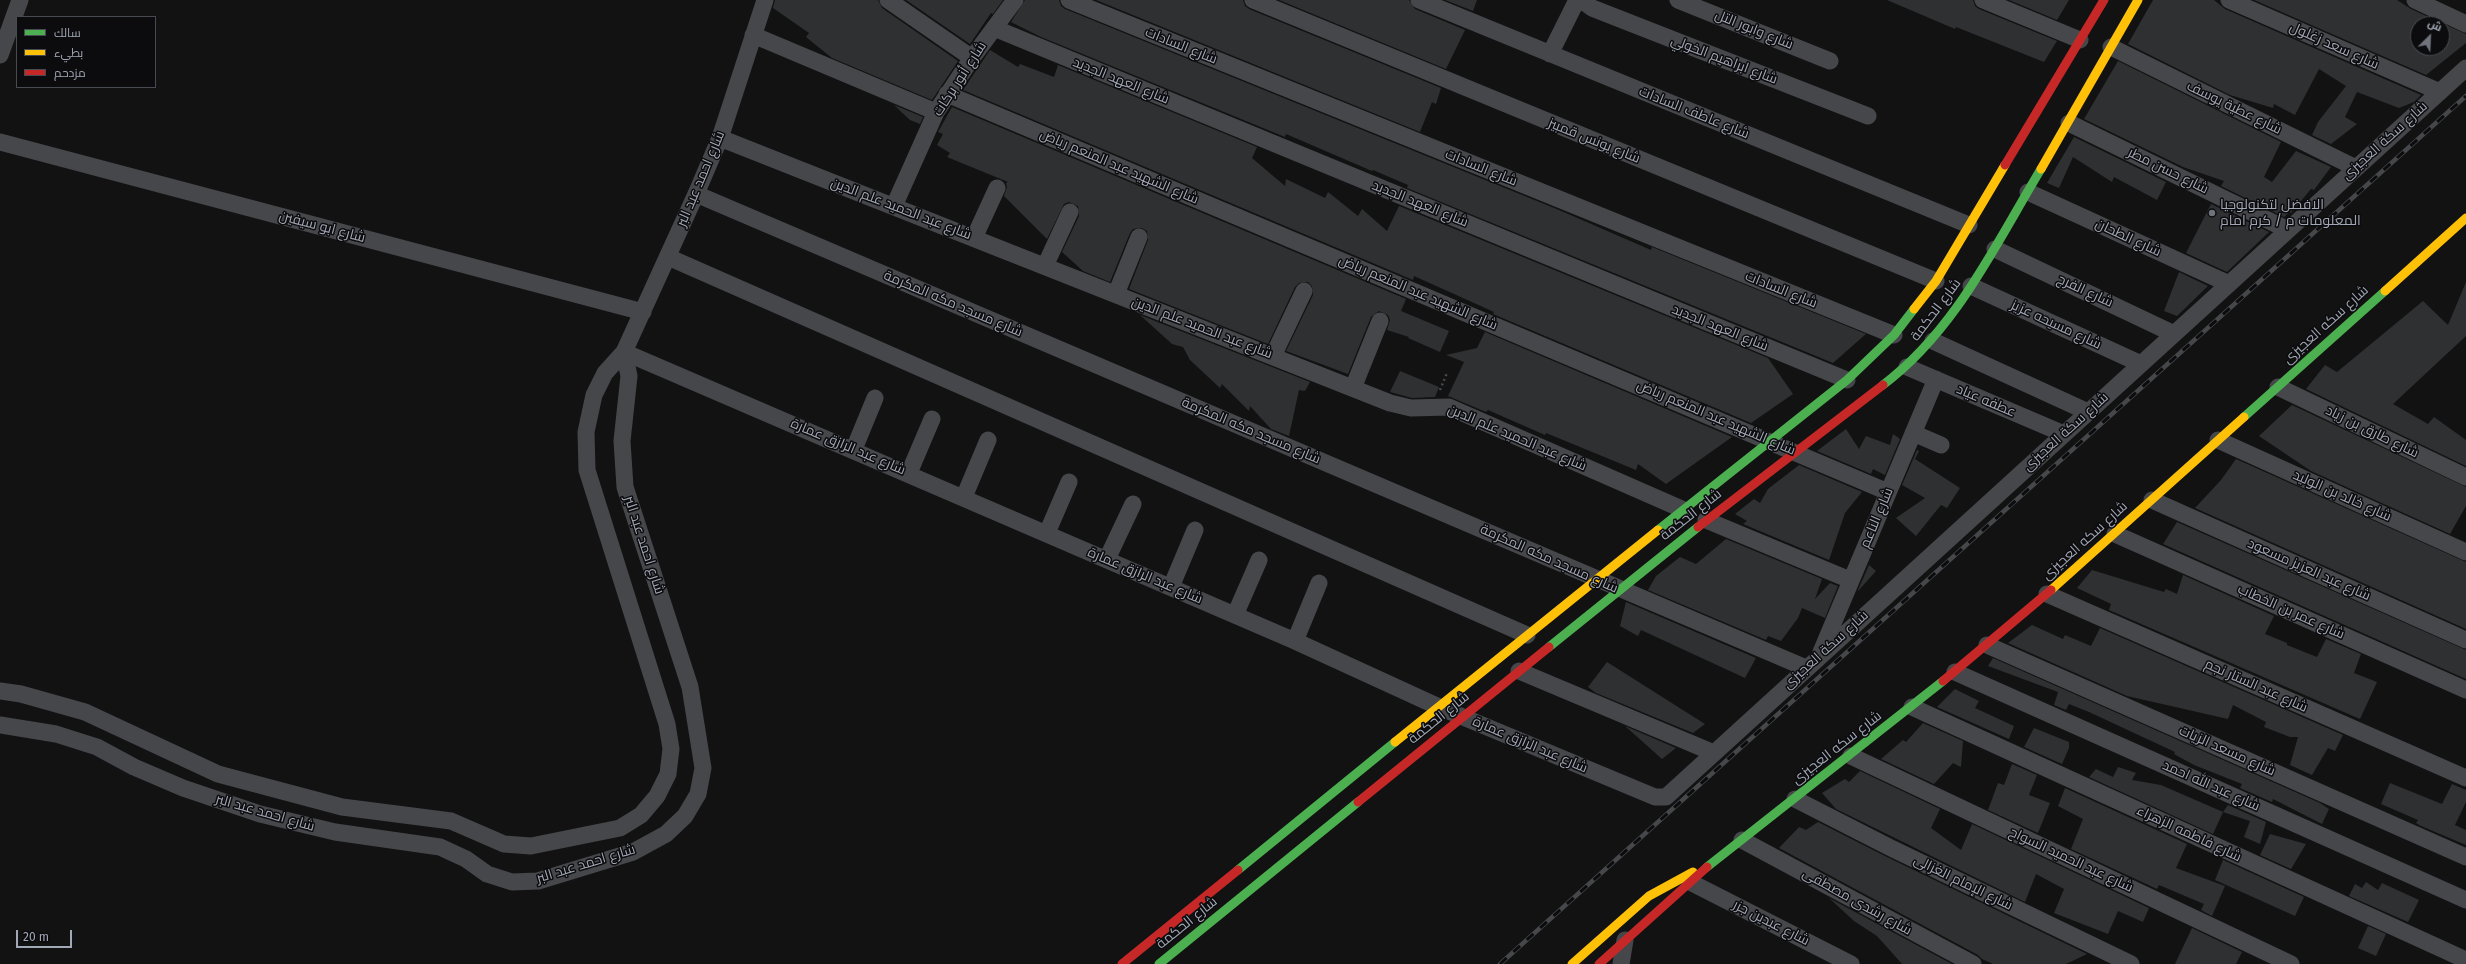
<!DOCTYPE html>
<meta charset="utf-8">
<style>
body{margin:0}
#map{position:relative;width:2466px;height:964px;overflow:hidden;background:#121212;font-family:"Fira Sans",Cairo,sans-serif}
canvas{display:block}
.legend{position:absolute;left:16px;top:16px;width:140px;height:72px;box-sizing:border-box;background:#0c0c0e;border:1px solid #484a51;margin:0;padding:5px 7px;list-style:none;font-size:12px;color:#a1a7b5}
.legend li{display:flex;align-items:center;gap:8px;height:20px}
.legend b{width:20px;border:1px solid #484a51}
.north{position:absolute;left:2410px;top:16px;width:40px;height:40px;box-sizing:border-box;background:#0c0c0e;border:1px solid #484a51;border-radius:50%;rotate:24deg;font-size:11px;font-weight:700;line-height:16px;text-align:center;color:#a1a7b5}
.north::after{content:'';display:block;margin:auto;width:14px;height:18px;background:#6f737c;clip-path:polygon(50% 0,100% 100%,50% 72%,0 100%)}
.scale{position:absolute;left:16px;top:930px;width:56px;height:18px;box-sizing:border-box;border:2px solid #a1a7b5;border-top:0;padding-left:5px;font-size:12px;line-height:14px;white-space:nowrap;color:#a1a7b5;-webkit-text-stroke:3px #0c0c0e;paint-order:stroke}
</style>
<div id="map">
<canvas width="2466" height="964"></canvas>
<ul class="legend">
<li><b style="height:5px;background:#4caf50"></b>سالك</li>
<li><b style="height:5px;background:#ffc107"></b>بطيء</li>
<li><b style="height:5px;background:#c62828"></b>مزدحم</li>
</ul>
<div class="north">ش</div>
<div class="scale">20 m</div>
</div>
<script>
const ctx = document.querySelector('canvas').getContext('2d');
ctx.lineJoin = 'round';
function paint(path, color) {
  ctx.fillStyle = color;
  ctx.fill(path, 'evenodd');
}
function trace(path, color, width, dash) {
  ctx.strokeStyle = color;
  ctx.lineWidth = width;
  ctx.lineCap = dash ? 'butt' : 'round';
  ctx.setLineDash(dash || []);
  ctx.stroke(path);
}
function drawText(font, color, halo, rows, align = 'center') {
  ctx.font = font + ' "Fira Sans",Cairo,sans-serif';
  ctx.lineWidth = 3;
  ctx.setLineDash([]);
  ctx.textBaseline = 'middle';
  ctx.strokeStyle = halo;
  ctx.fillStyle = color;
  for (const [text, x, y, turn = 0] of rows) {
    ctx.save();
    ctx.translate(x, y);
    ctx.rotate((+turn || 0) * Math.PI / 180);
    ctx.textAlign = isNaN(turn) ? turn : align;
    if (halo) ctx.strokeText(text, 0, 0);
    ctx.fillText(text, 0, 0);
    ctx.restore();
  }
}
paint(new Path2D(`
 M775,0H878L882,8L958,61L932,100L832,58L806,37L809,33L773,8Z
 M906,0H1003L993,14L991,13L970,44Z
 M1025,0H1059L1061,6L1065,9L1559,210L1651,250L1652,247L1866,334L1833,363L1407,188L1408,185L1373,170L1372,171L1286,134L1285,137L1041,37L1011,22Z
 M1096,0H1243L1245,6L1249,9L1441,88L1436,104L1432,102L1420,132Z
 M1279,0H1409L1415,9L1465,30L1446,69Z
 M1445,0H1477L1473,11Z
 M1887,0H1973L1975,6L1979,9L2057,41L2044,62L1956,27L1955,29Z
 M2009,0H2069L2057,20Z
 M2153,0H2214L2225,9L2421,95L2414,102L2399,108L2357,92L2345,117L2357,124L2331,144L2312,135L2318,122L2346,86L2319,69L2295,115L2274,104L2273,108L2230,95L2128,44Z
 M2254,0H2397L2411,9L2466,34V43L2426,75ZM2418,24H2442V48H2418Z
 M990,50L1018,67L1020,64L1054,77L1058,65L1257,147L1252,158L1285,186L1286,179L1325,198L1328,192L1358,216L1362,209L1387,231L1399,206L1768,358L1793,394L1751,423L1493,314L1494,312L1414,276L1413,280L963,90Z
 M2118,61L2281,142L2264,177L2272,182L2296,151L2331,167L2314,190L2311,189L2291,213L2289,212L2284,217L2221,186L2224,181L2183,167L2084,119Z
 M894,105L923,117L920,124L910,120Z
 M952,107L1406,299L1401,311L1449,331L1440,352L1408,338L1409,337L1387,330L1390,320L1388,315L1379,311L1371,317L1348,374L1286,351L1313,295L1312,286L1308,282L1299,283L1295,287L1268,344L1129,289L1148,240L1147,231L1142,228L1133,229L1130,233L1110,282L1083,271L1062,252L1079,216L1078,206L1069,202L1064,204L1047,239L1004,196L1007,187L1006,183L1008,182L947,157L950,153L937,145L943,134L938,132Z
 M2074,137L2166,182L2157,200L2114,177L2112,182L2073,157L2059,188L2047,183Z
 M2211,204L2269,232L2227,272L2186,253Z
 M2179,272L2208,286L2177,316L2164,311Z
 M2466,282V336L2393,404L2428,424L2434,417L2466,440V466L2306,389L2325,365L2337,372L2423,301L2448,325Z
 M1140,315L1310,382L1305,391L1299,390L1289,436L1271,429L1250,406L1249,411L1222,384L1220,388L1190,360L1183,347L1172,344Z
 M1485,332L1732,437L1666,484L1638,464L1636,470L1546,433L1545,435L1488,410L1486,412L1448,396L1464,362L1446,355L1477,348Z
 M1400,371L1439,387L1435,397L1412,398L1390,392Z
 M2292,405L2466,487V506L2450,534L2311,471L2259,436Z
 M1846,429L1859,449L1866,436L1890,445L1893,434L1900,439L1885,475L1873,469L1871,474L1817,451Z
 M1917,450L1919,451L1915,459L1960,488L1947,508L1941,505L1916,536L1896,518L1925,498L1902,485Z
 M2236,459L2466,562V629L2195,508L2221,480Z
 M1799,465L1862,492L1845,513L1829,560L1743,524L1747,521L1735,514L1754,499L1760,503L1768,489Z
 M2177,522L2466,650V679L2163,544Z
 M1726,539L1822,579L1815,599L1830,583L1838,586L1825,618L1802,608L1798,618L1781,641L1768,636L1766,640L1648,590L1656,576L1680,557L1696,564Z
 M1869,565L1876,571L1858,591V590Z
 M2092,570L2164,592L2166,589L2177,594L2183,575L2274,616L2265,634L2287,643V645L2317,657L2326,639L2361,654L2354,673L2377,682L2360,719L2109,610L2111,604L2077,588Z
 M1626,602L1756,658L1745,678L1641,630L1638,636L1620,626Z
 M2032,625L2063,639L2065,635L2091,646L2100,628L2343,735L2335,751L2328,748L2312,775L2290,765L2298,737H2290L2264,727L2266,722L2233,705L2228,719L2127,696L2008,643Z
 M1993,658L2320,803L2329,809L2322,824L2273,799L2272,802L2240,788L2242,784L2194,765L2174,754L2175,752L2089,712L2069,704L2066,710L2054,705L2058,692L1988,666Z
 M1607,662L1705,724L1693,733L1596,693L1588,687Z
 M1955,689L1979,701L1975,708L2014,726L2009,739L1937,707Z
 M1923,723L1963,741L1961,767L1953,763L1934,784L1881,759L1903,740L1906,742Z
 M1625,726L1676,748L1662,759Z
 M2034,728L2069,742V748L2062,764L2024,747Z
 M2012,764L2037,775L2029,795L2050,803L2038,833L1988,810L1998,783L2004,785Z
 M2118,767L2136,773L2132,780L2161,785L2223,812L2213,834L2089,777L2096,769L2113,777Z
 M1860,771L1940,809L1931,828L1961,850L1972,824L2149,908L2143,922L2118,911L2108,934L2054,913L2064,889L2036,874L2025,902L1836,809L1822,793L1845,779L1849,782Z
 M2390,783L2442,804L2452,784L2466,790V802L2455,825L2466,830V845L2421,826L2416,823L2418,820L2381,804Z
 M2065,788L2187,844L2176,868L2225,886L2212,916L2201,910L2204,904L2159,885L2157,889L2071,849L2083,819L2058,806Z
 M2228,805L2266,822L2260,844L2244,837L2250,821L2223,812Z
 M1818,822L1887,857L2087,954L2066,964H1993L1982,959L1978,955L1779,848L1799,827L1806,830Z
 M2270,834L2306,844L2291,869L2260,855Z
 M2223,860L2304,897L2295,916L2215,880Z
 M2366,882L2378,890L2382,883L2419,900L2408,922L2349,896L2355,884L2362,888Z
 M1829,898L1952,964H1902L1877,936L1854,921Z
 M2368,926L2386,934L2376,956L2358,948Z
 M2192,928L2242,952L2236,964H2175Z`), '#2f3032');
trace(new Path2D(`
 M1440,390L1447,373`), '#47494d', 2.5, [2, 3]);
trace(new Path2D(`
 M888,0L972,58
 M1069,0L1894,335
 M1253,0L1936,281
 M1419,0L1969,225
 M1581,0L1592,8L1868,116
 M1678,0L1830,61
 M1983,0L2080,40
 M2229,0L2440,92
 M2415,0L2466,24
 M994,28L1847,380
 M753,35L936,112
 M2111,47L2356,168
 M1550,54L1577,0
 M0,55L20,0
 M947,94L1888,492
 M2069,123L2288,230
 M720,138L1390,403L1411,408L1449,407L1684,510
 M0,142L643,312
 M2028,192L2229,284
 M696,194L1806,668
 M894,206L936,112L972,58L1015,0
 M974,238L997,188
 M1995,249L2174,334
 M668,257L1527,635
 M1045,266L1070,212
 M1971,286L2141,364
 M1116,294L1139,237
 M1933,341L2088,412
 M624,352L1295,641L1439,707L1655,797H1666L2466,68
 M1273,356L1304,291
 M1907,367L2064,434
 M2278,387L2466,477
 M1353,388L1380,321
 M1913,433L1941,445
 M2218,440L2466,552
 M854,449L875,398
 M909,473L932,419
 M964,497L988,440
 M2152,500L2466,640
 M1706,520L1850,580
 M1047,533L1069,482
 M2115,534L2466,690
 M1107,559L1133,504
 M1171,587L1195,530
 M2047,594L2466,778
 M1235,615L1259,560
 M1295,641L1319,583
 M1987,645L2466,857
 M1821,652L1936,379
 M1519,671L1714,753
 M1955,672L2466,900
 M0,691L21,694L85,712L218,774L342,807L451,821L504,844L531,846L620,828L641,815L657,796L668,774L671,749L667,724L587,470L586,432L594,395L605,373L624,352L696,194L720,138L765,0
 M1912,707L2466,960
 M0,725L56,734L97,747L134,767L183,788L260,814L335,832L440,847L466,859L487,874L512,882L538,881L633,852L666,834L685,816L698,794L703,768L690,687L625,487L622,441L629,376L624,352
 M1851,756L2291,964
 M1795,799L1891,848L2131,964
 M1742,840L1973,964
 M1690,882L1851,964
 M1621,964L1625,940`), '#46474b', 17);
trace(new Path2D(`
 M1883,385C1956,330 1995,245 2041,169
 M2244,417L2385,291
 M1658,530L1847,380L1894,335L1914,309
 M1549,647L1698,527
 M1707,867L1943,681
 M1238,870L1395,742
 M1159,964L1358,802`), '#4caf50', 9);
trace(new Path2D(`
 M2041,169L2138,0
 M2385,291L2466,218
 M1914,309L1936,281L2005,165
 M2051,590L2244,417
 M1395,742L1658,530
 M1572,964L1649,896L1693,872`), '#ffc107', 9);
trace(new Path2D(`
 M2005,165L2104,0
 M1698,527L1883,385
 M1943,681L2051,590
 M1358,802L1549,647
 M1122,964L1238,870
 M1599,964L1707,867`), '#c62828', 9);
const rail = new Path2D(`
 M1500,964L2466,96`);
trace(rail, '#45474a', 4.5);
trace(rail, '#0c0c0e', 3, [9]);
for (const [x, y, r, color] of [
 [2212,213,4,"#6f737c"]
]) {
  const dot = new Path2D();
  dot.arc(x, y, r, 0, 2 * Math.PI);
  ctx.fillStyle = color;
  ctx.fill(dot);
  trace(dot, '#0c0c0e', 1.5);
}
drawText('14px', '#a1a7b5', '#0c0c0e', [
 ["شارع وابور التل",1754,30,22],
 ["شارع السادات",1181,46,22],
 ["شارع سعد زغلول",2334,46,24],
 ["شارع ابراهيم الخولي",1724,60,21],
 ["شارع أنور بركات",960,79,-57],
 ["شارع العهد الجديد",1121,81,22],
 ["شارع عطية يوسف",2234,108,26],
 ["شارع عاطف السادات",1694,113,22],
 ["شارع يونس قمبيز",1594,141,22],
 ["شارع سكة العجيزى",2385,141,-42],
 ["شارع الشهيد عبد المنعم رياض",1119,167,23],
 ["شارع السادات",1481,168,22],
 ["شارع حسن مطر",2168,171,26],
 ["شارع احمد عبد البر",701,179,-67],
 ["شارع العهد الجديد",1420,204,22],
 ["شارع عبد الحميد علم الدين",901,209,21],
 ["شارع ابو سيفين",322,227,15],
 ["شارع الطحان",2128,238,25],
 ["شارع السادات",1781,290,22],
 ["شارع الفرج",2085,291,25],
 ["شارع الشهيد عبد المنعم رياض",1418,293,23],
 ["شارع مسجد مكه المكرمة",953,304,23],
 ["شارع الحكمة",1936,310,-53],
 ["شارع مسيحه عزيز",2056,325,25],
 ["شارع سكه العجيزى",2326,325,-42],
 ["شارع عبد الحميد علم الدين",1202,328,21],
 ["شارع العهد الجديد",1720,328,22],
 ["عطفه عياد",1986,401,23],
 ["شارع الشهيد عبد المنعم رياض",1716,418,23],
 ["شارع مسجد مكه المكرمة",1251,431,23],
 ["شارع سكة العجيزى",2066,432,-42],
 ["شارع طارق بن زياد",2372,432,26],
 ["شارع عبد الحميد علم الدين",1517,438,23],
 ["شارع عبد الرازق عمارة",848,447,23],
 ["شارع خالد بن الوليد",2342,496,24],
 ["شارع الحكمة",1691,515,-38],
 ["شارع الناعم",1877,518,-67],
 ["شارع سكه العجيزى",2085,541,-42],
 ["شارع احمد عبد البر",644,545,72],
 ["شارع مسجد مكه المكرمة",1549,559,24],
 ["شارع عبد العزيز مسعود",2309,570,24],
 ["شارع عبد الرازق عمارة",1145,576,23],
 ["شارع عمر بن الخطاب",2291,612,24],
 ["شارع سكة العجيزى",1826,650,-42],
 ["شارع عبد الستار نجم",2256,686,24],
 ["شارع الحكمة",1439,718,-39],
 ["شارع عبد الرازق عمارة",1530,745,23],
 ["شارع سكه العجيزى",1837,748,-38],
 ["شارع مسعد الزيات",2227,751,24],
 ["شارع عبد الله احمد",2211,786,24],
 ["شارع احمد عبد البر",265,813,16],
 ["شارع فاطمه الزهراء",2189,834,25],
 ["شارع عبد الحميد السواح",2071,860,25],
 ["شارع احمد عبد البر",586,864,-17],
 ["شارع الإمام الغزالى",1963,883,26],
 ["شارع رشدى مصطفى",1857,902,29],
 ["شارع الحكمة",1187,923,-39],
 ["شارع عبدين جزر",1771,923,27]
]);
drawText('14px', '#a1a7b5', '#0c0c0e', [
 ["الافضل لتكنولوجيا",2220,205],
 ["المعلومات م / كرم امام",2220,221]
], 'left');
</script>
